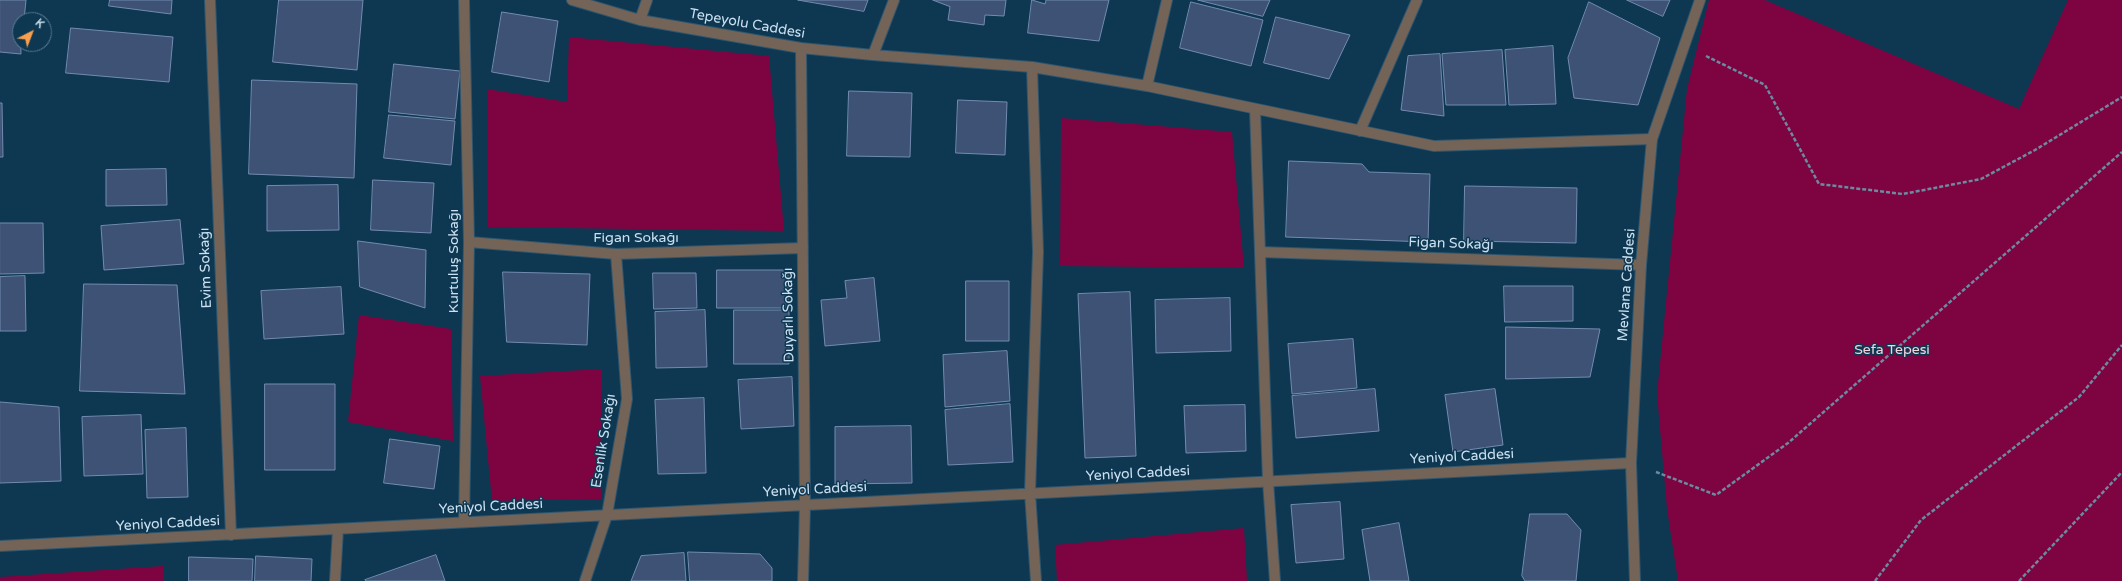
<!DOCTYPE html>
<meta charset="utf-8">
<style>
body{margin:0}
#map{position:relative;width:2122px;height:581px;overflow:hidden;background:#0e3852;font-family:"Varela Round",sans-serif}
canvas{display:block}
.north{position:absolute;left:12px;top:12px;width:40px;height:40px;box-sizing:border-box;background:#0e3852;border:1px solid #5a7b91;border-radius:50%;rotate:42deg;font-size:11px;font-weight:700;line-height:16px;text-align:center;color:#cbe0f0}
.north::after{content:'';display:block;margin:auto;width:14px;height:18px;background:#fa9f4e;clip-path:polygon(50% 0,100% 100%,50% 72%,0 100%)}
</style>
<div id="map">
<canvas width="2122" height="581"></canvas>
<div class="north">K</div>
</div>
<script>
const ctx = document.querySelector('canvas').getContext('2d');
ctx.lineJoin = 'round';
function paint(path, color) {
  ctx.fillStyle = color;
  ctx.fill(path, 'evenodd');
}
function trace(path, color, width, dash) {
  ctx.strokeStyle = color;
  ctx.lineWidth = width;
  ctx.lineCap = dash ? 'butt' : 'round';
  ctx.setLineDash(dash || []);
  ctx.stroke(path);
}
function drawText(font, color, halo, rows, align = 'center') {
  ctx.font = font + ' "Varela Round",sans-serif';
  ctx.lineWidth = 3;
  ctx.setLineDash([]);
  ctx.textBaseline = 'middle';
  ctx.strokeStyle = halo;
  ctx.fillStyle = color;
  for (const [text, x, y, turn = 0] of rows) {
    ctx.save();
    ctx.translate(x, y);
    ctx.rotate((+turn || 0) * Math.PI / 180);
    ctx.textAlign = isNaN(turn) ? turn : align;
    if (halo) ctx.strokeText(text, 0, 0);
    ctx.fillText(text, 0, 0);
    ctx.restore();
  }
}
paint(new Path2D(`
 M1709,0H1765L2019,109L2068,0H2122V581H1678L1667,509L1657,394L1687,89Z
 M569,37L769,56L784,231L488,227L487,89L567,102Z
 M1061,118L1232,132L1244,268L1060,266Z
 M359,315L451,329L453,441L348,422Z
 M601,369L602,499L492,501L480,376Z
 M1244,528L1247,581H1057L1055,545Z
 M163,566L164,581H0V577Z`), '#7d0441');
const building = new Path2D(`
 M0,0H26L24,20H20L21,54L0,52Z
 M110,0H172L171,14L109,6Z
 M279,0H363L357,70L273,62Z
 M798,0H868L864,11Z
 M933,0H1006L1004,16L985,15L984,25L948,20L950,7Z
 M1032,0L1045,4L1046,0H1109L1099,41L1028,33Z
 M1198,0H1270L1263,16Z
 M1627,0H1670L1663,16Z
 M1191,2L1263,20L1251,66L1180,48Z
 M1589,2L1660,38L1638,105L1574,98L1568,58Z
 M502,12L558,21L549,82L492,72Z
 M1276,17L1350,35L1329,79L1264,63Z
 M71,28L173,37L169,82L66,73Z
 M1553,46L1556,104L1509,105L1505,50Z
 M1502,50L1506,105H1446L1442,54Z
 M1440,54L1444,116L1401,110L1408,56Z
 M394,64L460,71L455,119L389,112Z
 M252,80L357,84L354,178L249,174Z
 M849,91L912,93L910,157L847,156Z
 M958,100L1007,102L1005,155L956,153Z
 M0,103H2L3,157H0Z
 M389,115L455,121L451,165L384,158Z
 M1289,161L1362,164L1369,172L1430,174L1428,242L1286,237Z
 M166,169L167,205L106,206V170Z
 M373,180L434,183L431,233L371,230Z
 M338,185L339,230L267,231V186Z
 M1465,186L1577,188L1576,243L1464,241Z
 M180,220L184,264L104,270L101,226Z
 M0,223H43L44,273L0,274Z
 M358,241L426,250L425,308L360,287Z
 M717,270H788V308H717Z
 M503,272L590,274L587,345L507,342Z
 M653,273H696L697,308L654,309Z
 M25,276L26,331H0V277Z
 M874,278L880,341L825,346L821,300L847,298L845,281Z
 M966,281H1009V341H966Z
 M84,284L177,285L185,394L80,391Z
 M1504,286H1573V321L1505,322Z
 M341,287L344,334L264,339L261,291Z
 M1130,292L1136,456L1085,458L1078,294Z
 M1230,298L1231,351L1156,353L1155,300Z
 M705,310L707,367L656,368L655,312Z
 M734,310H789V364H734Z
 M1506,327L1600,329L1590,377L1506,379Z
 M1353,339L1357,388L1292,394L1288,344Z
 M1007,351L1010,401L945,407L943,355Z
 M792,377L794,426L741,429L738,380Z
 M265,384H335V470H265Z
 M1375,389L1379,431L1296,438L1292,396Z
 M1495,389L1503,445L1453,452L1445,395Z
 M704,398L706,473L658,474L655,400Z
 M0,402L59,407L61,481L0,483Z
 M1010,404L1013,462L948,465L945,410Z
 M1245,405L1246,451L1186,453L1184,406Z
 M141,415L143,474L84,476L82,417Z
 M911,426L912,483L835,484V427Z
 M186,428L188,497L147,498L145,430Z
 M390,439L440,446L434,489L384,483Z
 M1340,502L1344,559L1296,563L1291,505Z
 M1530,514H1567L1581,530L1576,581H1525L1522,576Z
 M1399,523L1409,581H1370L1362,530Z
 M688,552L760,554L772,568V581H690Z
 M684,553L686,581H631L641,556Z
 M436,555L445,581H366L365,580Z
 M256,556L312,559L311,581H255Z
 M189,557L253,559L252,581H189Z`);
paint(building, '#3d5275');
trace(building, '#738bb0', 1);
const minor = new Path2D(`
 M210,0L231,535
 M572,0L640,20L801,48L873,55
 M894,0L873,55L1032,67
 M640,20L647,0
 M801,48L805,505L803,581
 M1147,86L1167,0
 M1255,109L1268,481L1275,581
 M1360,131L1417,0
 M469,242L616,254L803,248
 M1260,252L1641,265
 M464,522L469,242L464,0
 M0,546L1631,463
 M335,581L338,529
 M585,581L607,515L627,399L616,254
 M1036,581L1030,493L1038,252L1032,67L1147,86L1434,146L1652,139`);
const tertiary = new Path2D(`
 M1635,581L1631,463L1641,265L1652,139L1700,0`);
trace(minor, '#30566e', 12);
trace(tertiary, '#30566e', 12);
trace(new Path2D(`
 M1706,56L1765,85L1819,184L1903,194L1981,179L2035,150L2122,97
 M1656,472L1716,495L1788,443L2122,152
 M1875,581L1921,520L2079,397L2122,345
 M2019,581L2122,472`), '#6c8ba0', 2.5, [4, 2]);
trace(minor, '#746458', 10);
trace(tertiary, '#746458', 10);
drawText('14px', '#cbe0f0', '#0e3852', [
 ["Tepeyolu Caddesi",747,24,10],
 ["Figan Sokağı",636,238],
 ["Figan Sokağı",1451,244,2],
 ["Kurtuluş Sokağı",454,261,-90],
 ["Evim Sokağı",206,268,-92],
 ["Mevlana Caddesi",1627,285,-86],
 ["Duyarlı Sokağı",789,315,-91],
 ["Esenlik Sokağı",604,441,-81],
 ["Yeniyol Caddesi",1462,457,-3],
 ["Yeniyol Caddesi",1138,474,-3],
 ["Yeniyol Caddesi",815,490,-3],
 ["Yeniyol Caddesi",491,507,-3],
 ["Yeniyol Caddesi",168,524,-3]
]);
drawText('14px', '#f4d4dd', '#0e3852', [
 ["Sefa Tepesi",1892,350]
]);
</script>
